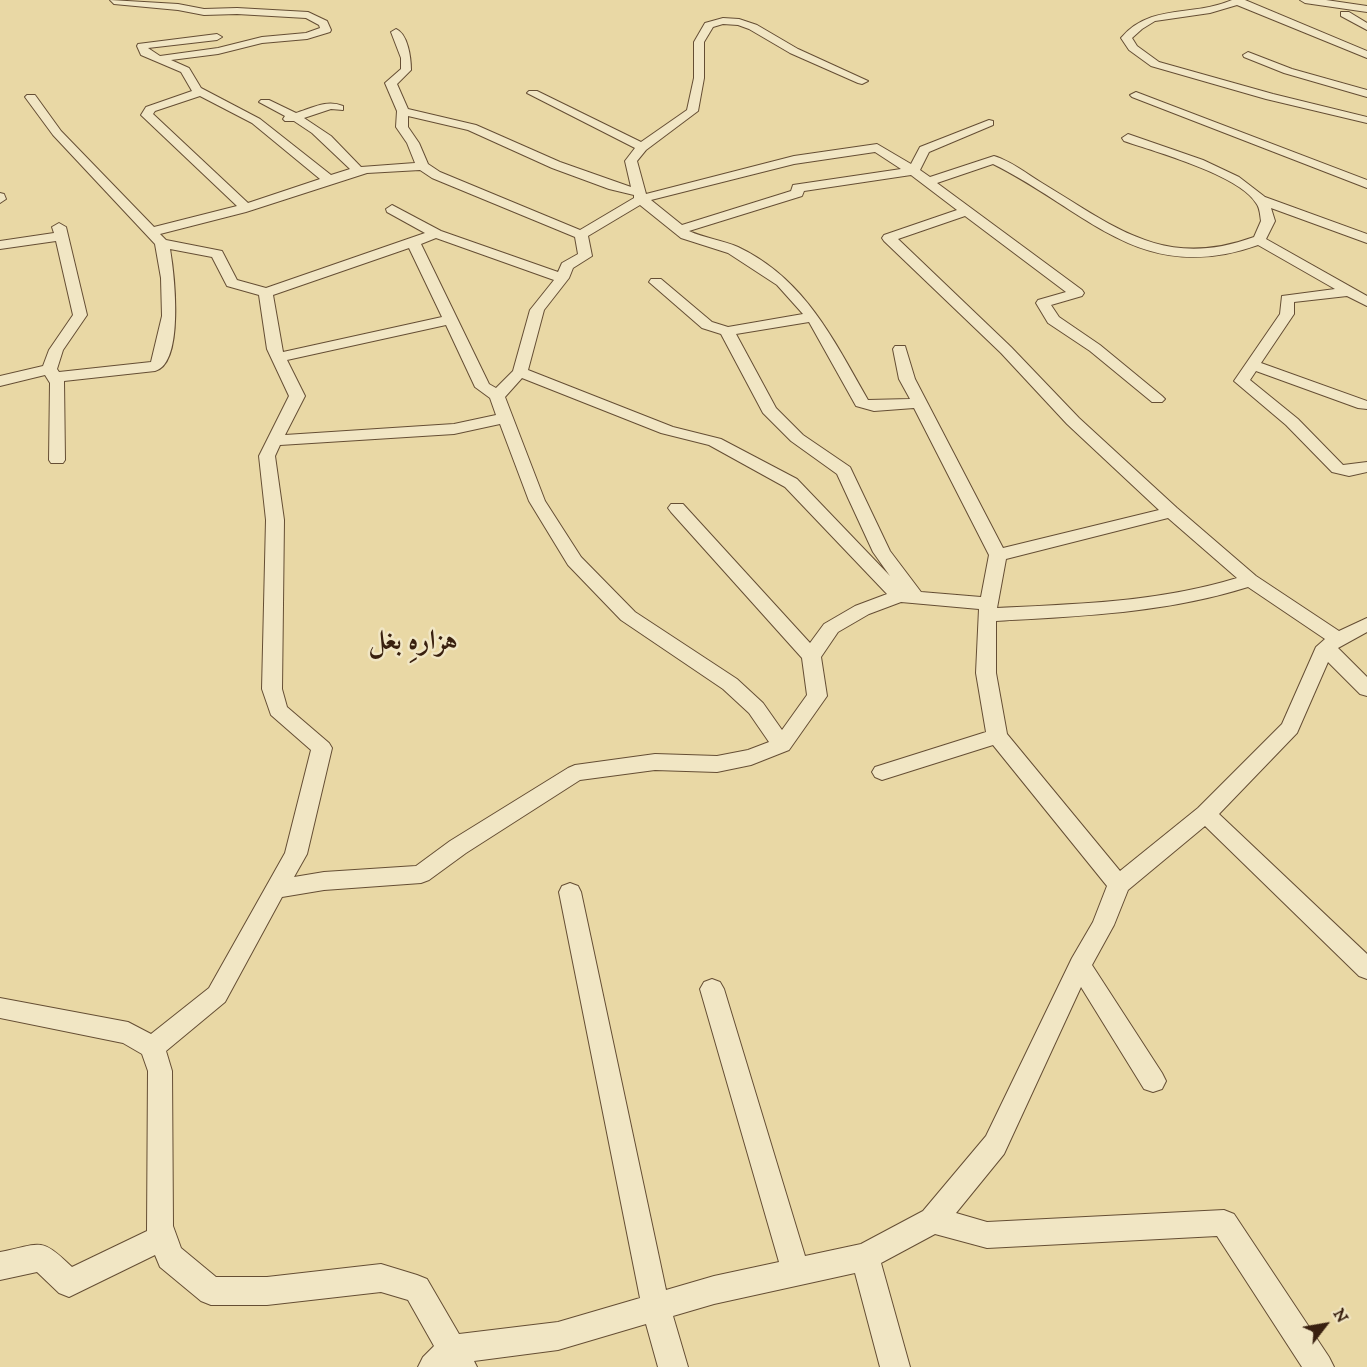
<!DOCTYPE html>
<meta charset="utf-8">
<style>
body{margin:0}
#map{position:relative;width:1367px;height:1367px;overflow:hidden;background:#e9d8a5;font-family:"IM FELL DW Pica",serif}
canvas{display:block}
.north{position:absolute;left:1295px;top:1295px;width:60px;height:60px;-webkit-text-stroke:4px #f1e6c4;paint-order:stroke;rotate:59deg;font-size:16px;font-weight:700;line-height:24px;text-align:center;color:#39200f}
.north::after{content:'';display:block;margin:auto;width:21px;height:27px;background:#39200f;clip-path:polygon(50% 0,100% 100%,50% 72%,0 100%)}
</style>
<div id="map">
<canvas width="1367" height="1367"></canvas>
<div class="north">N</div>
</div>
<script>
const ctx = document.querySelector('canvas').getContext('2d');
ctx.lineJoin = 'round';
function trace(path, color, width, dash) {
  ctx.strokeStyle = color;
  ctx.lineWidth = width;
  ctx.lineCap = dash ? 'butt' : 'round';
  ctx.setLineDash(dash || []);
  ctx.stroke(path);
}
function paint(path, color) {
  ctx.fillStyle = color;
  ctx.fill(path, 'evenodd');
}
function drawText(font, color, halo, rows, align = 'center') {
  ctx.font = font + ' "IM FELL DW Pica",Amiri,serif';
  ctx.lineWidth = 5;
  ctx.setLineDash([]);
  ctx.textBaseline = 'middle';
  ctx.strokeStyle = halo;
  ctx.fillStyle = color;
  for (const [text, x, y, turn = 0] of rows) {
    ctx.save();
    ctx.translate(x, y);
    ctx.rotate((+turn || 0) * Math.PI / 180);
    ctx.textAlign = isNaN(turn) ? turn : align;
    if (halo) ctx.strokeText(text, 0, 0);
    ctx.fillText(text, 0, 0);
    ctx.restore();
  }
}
const minor = new Path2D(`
 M110,0L178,4L204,9L237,8L308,12L327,21L331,30L330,32L307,39L262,43L218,54L171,60L189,68L201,88L260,119L331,175L350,169L312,133L294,121H285L283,119L285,116L259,102L261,100H269L296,113C312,108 327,99 343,106V110L331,109L304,118L331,136L361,167L415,163L407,143L396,127L397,111L385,83L401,69V58L391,32L396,29C408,34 411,58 411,70L397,84L408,109L476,125L560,162L631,187L625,161L635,148L527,93L529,91H537L641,142L687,110L694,78V42L705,23L723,18L739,19L757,25L798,49L868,81L862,84L858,83L790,53L749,29L738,25L723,24L713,27L704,42V78L698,111L646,150L637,161L646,194L794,156L877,144L911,164L920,147L989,120L993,121V125L929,152L920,170L930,177L994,156C1011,161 1027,174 1042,183C1115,227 1164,270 1254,237L1261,221C1260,215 1260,208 1256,203C1239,175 1156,152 1124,141L1122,138L1128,134L1203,160L1239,177L1265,197L1367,234V243L1271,208L1275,221L1266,239L1367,296V306L1347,296L1294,302V314L1261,363L1367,401V409L1358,408L1256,371L1250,380L1298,419L1343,465L1367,462V472L1349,476L1332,472L1286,425L1234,381L1280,314L1282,296L1335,289L1258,245C1141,287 1088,211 993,164L937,183L1082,290L1084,293L1082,296L1051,305L1059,317L1100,345L1162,396L1165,399L1162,402H1152L1090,351L1048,323L1036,303L1038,300L1066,292L965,216L898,239L1011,347L1079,418L1177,508L1256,576L1339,631L1367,618V632L1338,648L1367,677V696L1360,694L1328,662L1297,733L1219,814L1367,954V979L1359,976L1205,826L1128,890L1114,925L1092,965L1162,1073L1166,1081L1162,1089L1153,1092L1144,1089L1081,987L1004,1154L956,1213L987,1222L1224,1210L1234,1214L1329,1357L1334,1367H1302L1217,1236L987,1248L935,1234L881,1263L910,1367H880L855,1273L714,1304L673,1316L688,1367H658L646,1324L558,1350L474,1361L477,1367H418L423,1357L434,1346L408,1300L381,1292L267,1305H211L201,1301L160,1267L155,1255L69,1297L59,1293L37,1272L0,1280V1252C42,1244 40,1236 72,1267L147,1231L148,1071L142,1054L123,1043L0,1018V998L128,1022L151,1034L209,988L285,853L311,750L271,715L262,689L266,520L259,456L289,396L267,349L259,295L227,286L212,257L170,249C174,272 185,363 155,371L64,381L65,460L63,463H51L49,460L50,383L45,375L0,386V376L43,366L49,350L73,315L56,241L0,249V241L54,233L52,227L59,223L66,227L87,315L63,350L57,369L59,372L151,362L162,316L161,278L155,244L53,135L25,97L27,95H35L61,131L154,227L237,206L141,115L146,107L192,91L181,72L141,55L137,46L138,44L217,34L222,37L217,40L148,48L160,56L218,48L262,37L306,33L320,28L319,25L306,18L237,14L204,15L178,10L114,4ZM200,96L252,123L320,179L248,203L153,114L155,111ZM408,116L468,130L552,168L609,189L634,195V198L580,230L440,172L428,164L419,143L408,127ZM875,152L901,169L793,185L791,191L682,225L651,200L794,164ZM420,170L432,178L575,237L578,254L562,263L558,272L441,231L392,205L386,209L387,212L425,233L266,288L237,280L222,251L166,240L160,234L246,212L367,173ZM911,175L957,210L884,235L882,238L884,241L1001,353L1067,424L1159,510L1003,548L915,379L905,346H895L893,349L899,379L910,399L868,400C833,339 805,279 738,247C722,240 704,238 689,231L802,196L804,191ZM640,205L681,238L728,253L777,285L803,314L728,327L712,322L661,279H651L649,282L702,328L721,334L763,413L791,441L837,474L873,552L890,576L797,479L721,439L673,427L528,370L544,310L569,278L573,268L592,256L588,236ZM436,238L554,280L530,310L513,371L496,388L489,384L421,244ZM409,248L442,317L283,352L273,295ZM809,322L856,406L874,411L914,408L989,555L981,597L921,592L890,551L850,467L803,435L776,408L736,334ZM446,325L475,387L490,398L496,415L454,424L285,435L305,396L287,360ZM522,378L661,433L709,445L785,487L887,594L855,606L824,624L810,643L683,504H671L668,508L671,512L802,658L807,695L782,730L763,703L737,679L635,612L581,557L545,501L505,397ZM500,424L529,501L568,565L621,620L723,689L749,713L769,742L748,750L717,756L655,754L575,765L568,768L450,841L416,866L324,872L294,877L307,854L332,748L329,743L287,707L282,689L284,520L275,456L280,445L454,434ZM1168,518L1237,578C1159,602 1078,604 997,608L1006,559ZM1248,587L1325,639L1316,647L1282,724L1198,808L1120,871L1007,734L996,673V621C1081,616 1166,613 1248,587ZM901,602L979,609L976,673L986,732L875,767L872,772L875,777L882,780L993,745L1107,886L1093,922L1072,958L986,1136L923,1211L861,1244L805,1256L724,989L720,982L712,979L704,982L700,989L779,1262L714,1276L666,1290L581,892L578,886L570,883L562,886L559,892L640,1298L558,1322L459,1334L427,1279L417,1275L381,1264L267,1277H216L181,1248L173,1226L172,1071L166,1051L225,1002L282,897L324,890L421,883L429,880L466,853L580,780L655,770L717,772L751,765L789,750L827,696L821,657L838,632L869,614Z
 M1232,0H1245L1367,51V58L1237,5L1210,13L1155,21L1142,29L1132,38L1137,46L1159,62L1273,94L1367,117V123L1266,99L1151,66L1129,50L1121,38C1150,3 1194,17 1232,0Z
 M1300,0H1326L1367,6V12L1305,3Z
 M1341,12H1349L1367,23V30L1341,16Z
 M1248,52L1292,69L1367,90V97L1284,73L1244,57L1243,55Z
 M1136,92L1367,180V188L1132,97L1130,95Z
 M0,193L4,194L6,199L0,203Z`);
trace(minor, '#654e34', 2);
paint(minor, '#f1e6c4');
drawText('bold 28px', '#39200f', '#f1e6c4', [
 ["هزارهِ بغل",413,643]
]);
</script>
